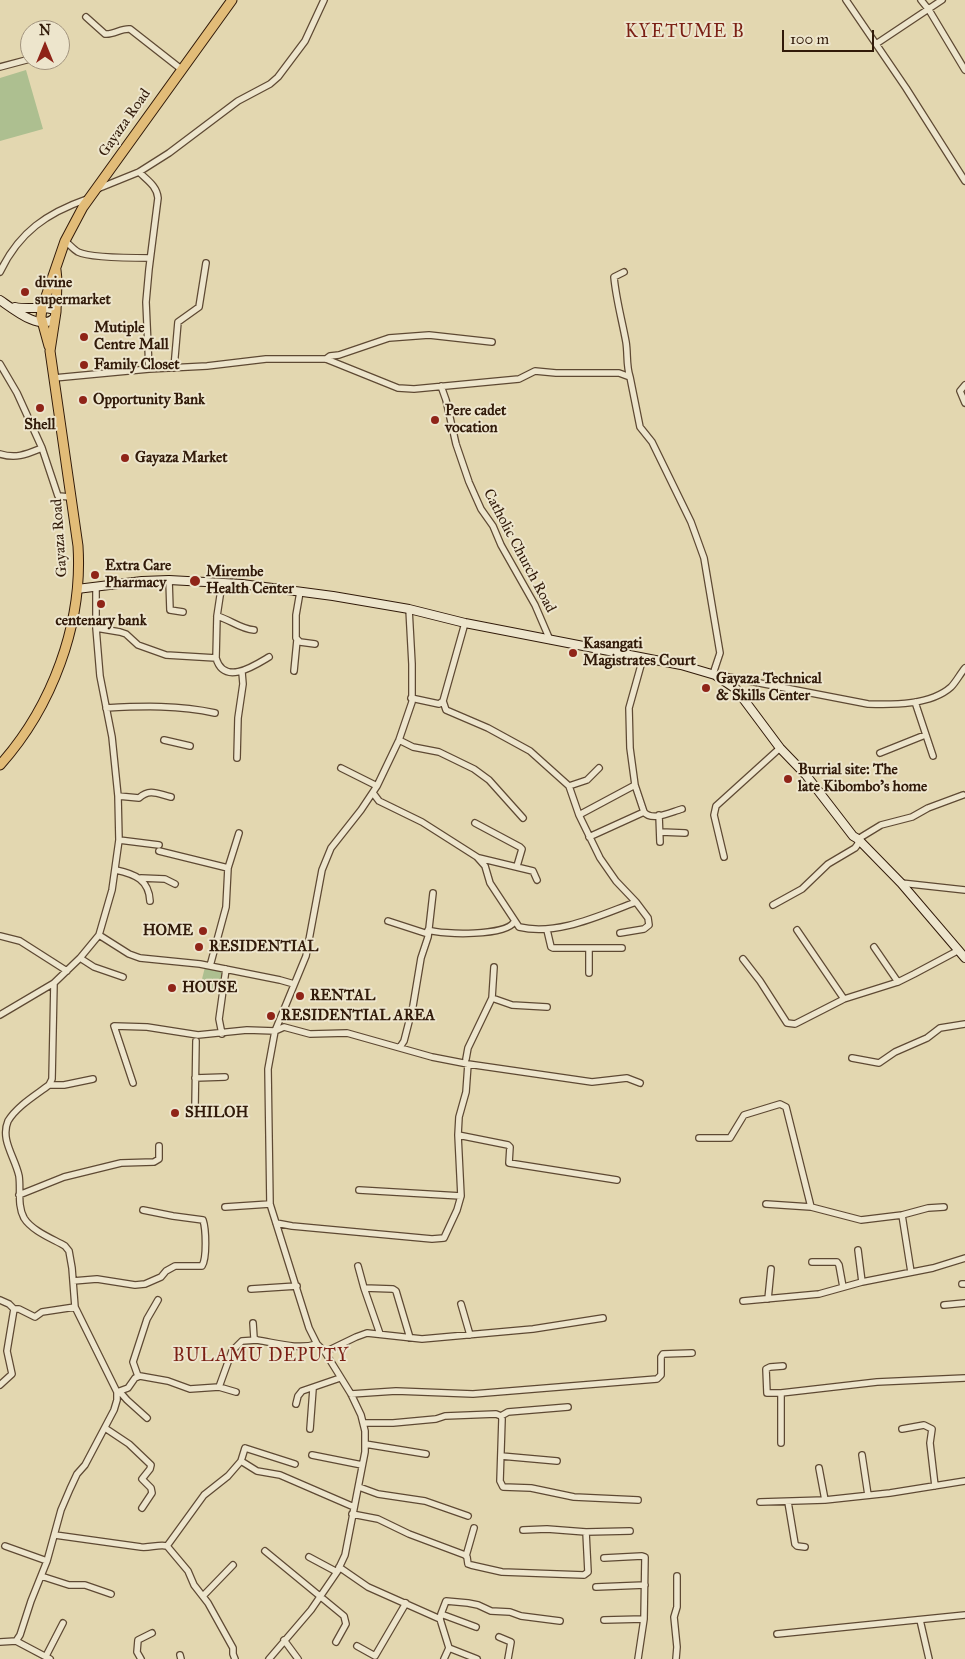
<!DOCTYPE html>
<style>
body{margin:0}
#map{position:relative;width:965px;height:1659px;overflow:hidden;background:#e3d7b0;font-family:"IM FELL Great Primer",serif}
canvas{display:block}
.north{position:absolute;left:20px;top:20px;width:50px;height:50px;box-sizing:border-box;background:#ede5cc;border:1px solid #a2947e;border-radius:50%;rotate:0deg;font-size:14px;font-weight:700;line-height:20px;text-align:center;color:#311a09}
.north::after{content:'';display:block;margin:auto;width:18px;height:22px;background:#8f2418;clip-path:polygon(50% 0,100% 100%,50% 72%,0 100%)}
.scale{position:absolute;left:782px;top:30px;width:92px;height:22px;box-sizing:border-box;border:2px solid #311a09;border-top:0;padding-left:6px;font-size:15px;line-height:18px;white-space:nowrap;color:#311a09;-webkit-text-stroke:4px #ede5cc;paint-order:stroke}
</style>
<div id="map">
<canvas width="965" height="1659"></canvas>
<div class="north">N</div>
<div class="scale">100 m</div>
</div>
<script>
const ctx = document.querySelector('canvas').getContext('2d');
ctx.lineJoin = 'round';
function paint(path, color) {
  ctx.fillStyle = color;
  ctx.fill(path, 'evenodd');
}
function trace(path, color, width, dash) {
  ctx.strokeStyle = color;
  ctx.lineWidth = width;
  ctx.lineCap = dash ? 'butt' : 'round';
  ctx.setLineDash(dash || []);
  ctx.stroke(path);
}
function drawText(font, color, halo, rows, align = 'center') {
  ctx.font = font + ' "IM FELL Great Primer",serif';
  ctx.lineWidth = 4;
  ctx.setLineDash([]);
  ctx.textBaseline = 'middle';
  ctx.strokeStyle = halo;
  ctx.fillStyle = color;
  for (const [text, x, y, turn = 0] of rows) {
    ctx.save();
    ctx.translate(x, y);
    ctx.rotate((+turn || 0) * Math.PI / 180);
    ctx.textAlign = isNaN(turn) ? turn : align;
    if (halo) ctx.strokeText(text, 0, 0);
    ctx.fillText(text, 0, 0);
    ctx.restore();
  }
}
paint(new Path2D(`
 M26,70L43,129L0,141V78Z
 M205,967L224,972L221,992L200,987Z`), '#adbf90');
const street = new Path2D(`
 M846,0L906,88L965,181
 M921,0L929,10L965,70
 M86,17L105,34C114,35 121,28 130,29L181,69
 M876,44L942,0
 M0,67L30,59
 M139,172C147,180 157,186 158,198L149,269L146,302L149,369
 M97,189L139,172L169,153L238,101L270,84L278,77L305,41L324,0
 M65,241C69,244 73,249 78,252C90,258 135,258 150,258
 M0,272C19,232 47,213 87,199
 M624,272L614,277C616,299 622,320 626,342C628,354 626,365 630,377
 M326,359L330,356L339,355L389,338L429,335L492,342
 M0,364L17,393L42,448L58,496L71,497
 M174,368L178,322L199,307L206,263
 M54,378L149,369L207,366L266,359H326L398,388L414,389L519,379L535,371L556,373H619L630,377L640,427L652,442L691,522L704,558L720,653L713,674
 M965,385L960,391L965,403
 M441,386L446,400L456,444L469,482L481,509L493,526L501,545L535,605L550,640
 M0,454C17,459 27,454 42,448
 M169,580L170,610L183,612
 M300,592L296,615V638L300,642L315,644
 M217,616C231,620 240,629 254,630
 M465,623L443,701L446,710L488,728L530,751L569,786L579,815L600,858L616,881L636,902L648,918L649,925L644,929L620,933
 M96,628L120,632L126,634L138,645L166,655L216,658C224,686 254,666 269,657
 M216,658L217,616L222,583
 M294,671L297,640
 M718,675L868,704C893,705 931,705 951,687C956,682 960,674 965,668
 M411,698L439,704L443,701
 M915,702L933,756
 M106,708C143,706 179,705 215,713
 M164,740L190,746
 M399,740L413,747L439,752L474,769L489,780L523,818
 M880,753L925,735
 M237,758L238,718L243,684L242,672
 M341,768L377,786
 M569,786L587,780L599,768
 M373,793L379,801L422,822L477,857L485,866L490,883L519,927C558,936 600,915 636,902
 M118,796L139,798C150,788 158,794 171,797
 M644,812C652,822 671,812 682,809
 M579,815L635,785L630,748L629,708L643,658
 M659,815L660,842
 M475,823L520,847L522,849L517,866
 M661,832L685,833
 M589,837L644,812L635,785
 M119,840L159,845
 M159,851L228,868L239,833
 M724,857L714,815L716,806L780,748
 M479,858L533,871L537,880
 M116,870C135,874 149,880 150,901
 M141,878L165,879L175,884
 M901,883L965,890
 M773,905L802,889L828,864L855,848L858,844V839L881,825L912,817L928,808L963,795
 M388,921L428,934
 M428,930C444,935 506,936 514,922
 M547,930L551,947L553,948H622
 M797,930L844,999
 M99,935L129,954L140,958L200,964L280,980L294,984
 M0,936L20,941L67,971
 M874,947L898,982
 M589,948V973
 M80,958L94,967L123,977
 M743,959L760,981L787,1023L795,1024L844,999L898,982L914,974L959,950
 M210,966L226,907L228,868
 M492,998L512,1005L547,1007
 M0,1015L54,983L80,958L99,935L112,890L119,840L118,796L112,737L100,676L96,628V588
 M222,1034L219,1019L226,969
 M400,1047L404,1041L413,1006L421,958L428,937L433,893
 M852,1058L879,1063L895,1052L927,1038L940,1028L965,1024
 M466,1059L468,1048L492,998L494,967
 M195,1078L225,1077
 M133,1083L114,1026L147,1027L198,1035L247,1030L275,1031L284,1027L310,1034L347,1033L432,1057L468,1064L592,1082L627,1078L640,1083
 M49,1085H64L93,1079
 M195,1107L196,1041
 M458,1135L508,1145L510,1147L509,1163L617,1180
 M699,1138H730L744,1115L780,1104L786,1107L811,1207L861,1220L902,1215L911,1272
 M359,1190L461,1196
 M19,1195L64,1177L121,1163L154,1162L159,1159V1146
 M766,1204L811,1207
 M225,1207L270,1204
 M902,1215L928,1208L944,1207
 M276,1223L292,1226L432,1239L444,1238L457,1210L461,1196L458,1135L459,1117L466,1092L468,1064
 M858,1250L862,1282
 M812,1262H837L839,1265L843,1287
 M358,1266L364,1288L393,1289L396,1291L410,1338
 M73,1281L97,1279L135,1285L145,1284L161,1277L166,1271L175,1266H202C207,1258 206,1229 203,1220L173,1216L143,1210
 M962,1284H965
 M364,1288L380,1334
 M251,1289L297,1286
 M768,1299L771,1269
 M0,1300L9,1304L14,1309H19L35,1317L42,1312L75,1307
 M743,1301L819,1294L862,1282L933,1268L965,1258
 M461,1304L470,1335
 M944,1305L965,1303
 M253,1323L254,1338L257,1340C277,1343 297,1350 317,1344
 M325,1352L356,1337L367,1333L422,1339L533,1329L603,1318
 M138,1376L133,1362L147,1319L158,1300
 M0,1385L12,1374L7,1351L14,1309
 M219,1387L232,1351L242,1341L257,1340
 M117,1392L128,1388L135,1378L140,1376L168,1381L190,1389L219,1387L236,1392
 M120,1392L127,1400L147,1418
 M781,1393H767L766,1369L770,1367L783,1366
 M351,1394L396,1391L473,1394L657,1379L661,1375V1357L663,1354L692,1353
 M296,1404L298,1396L302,1391L340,1378
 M501,1416L502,1419L500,1481L503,1487L531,1488L574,1497L638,1500
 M364,1423H393L436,1419L445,1416L496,1414L501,1416L508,1412L568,1407
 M105,1428L129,1444L151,1465L150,1469L142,1479L151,1488L152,1493L142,1508
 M310,1429L313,1389
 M902,1429L924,1425L932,1429L930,1443L935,1486
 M781,1443V1393L877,1382L965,1378
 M365,1444L426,1454
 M312,1455L362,1465
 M862,1455L868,1495
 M501,1456L557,1461
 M241,1461L257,1471L280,1475L354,1507
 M819,1468L825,1500
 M359,1487L378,1494L425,1501L468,1516
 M760,1502L825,1500L890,1493L965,1481
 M788,1502L795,1544L797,1546L805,1547
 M352,1514L378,1519L409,1534L465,1555L467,1557L468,1564L471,1565L502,1572L584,1575L588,1572L586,1532L630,1531
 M523,1530L547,1529L586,1532
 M55,1535L141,1547C150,1548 159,1544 167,1546L188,1571L194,1585L208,1603L233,1648V1654L235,1659
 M5,1546L47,1561
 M167,1546L204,1495L228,1476L241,1461L245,1448L295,1464
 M265,1551L344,1616L346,1624L336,1642
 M466,1556L474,1528
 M309,1557L337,1572
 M604,1558L642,1556L645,1557L644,1619
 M339,1567L368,1587L440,1619
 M41,1576L69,1585H85L111,1594
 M596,1587L645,1585
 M203,1596L233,1565
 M441,1614L476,1627
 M604,1620L644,1619L638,1659
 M920,1620L929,1659
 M777,1634L965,1615
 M499,1637L511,1642L508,1659
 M284,1640L298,1659
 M16,1641L50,1659
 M0,1642L16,1641L20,1635L31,1601L47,1561L61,1510L70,1489L77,1474L85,1465L114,1410L117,1400V1392L75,1307L72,1268L69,1251L65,1246C53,1239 32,1231 24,1218C17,1205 21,1190 19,1176C15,1157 0,1140 8,1121C17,1106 36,1095 49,1085L52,1079L54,983
 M357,1646L375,1656L406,1603
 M180,1655L181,1659
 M46,1656L63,1623
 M141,1659L137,1652L138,1640L152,1633
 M269,1659L311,1610L337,1572L345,1555L365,1452V1431L361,1415L351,1394L325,1352L317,1344L309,1328L270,1204L268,1069L275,1031L306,956L322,870L331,848L361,810L377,786L399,740L412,702V664L409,609
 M444,1659L449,1648
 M477,1659L449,1648L440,1619L441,1614L446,1601L468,1603L478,1605L491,1611L510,1612L521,1616L560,1621
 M676,1659L677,1647L674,1617L677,1607V1576`);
const secondary = new Path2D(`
 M0,300C13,309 42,333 55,317
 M15,307C28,310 47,305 56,311
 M77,589L142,581L169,580L242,584L333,596L409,609L465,623L681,665L715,675L736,689L780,748L806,775L853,836L858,839L901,883L965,958`);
const primary = new Path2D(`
 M49,346L41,317L42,308L65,241L83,207L232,0
 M0,765C52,707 83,624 78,546L50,351L56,312L57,280L56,270`);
trace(street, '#5e4933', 8);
trace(secondary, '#311a09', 10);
trace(primary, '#311a09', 11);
trace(street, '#ede5cc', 5.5);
trace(secondary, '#ede5cc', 8);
trace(primary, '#e2bc78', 9);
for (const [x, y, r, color] of [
 [25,292,5,"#8f2418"],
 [84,337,5,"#8f2418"],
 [84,365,5,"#8f2418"],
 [83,400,5,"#8f2418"],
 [40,408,5,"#8f2418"],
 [435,420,5,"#8f2418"],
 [125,458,5,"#8f2418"],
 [95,575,5,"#8f2418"],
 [195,581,6,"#8f2418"],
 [101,604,5,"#8f2418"],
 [573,653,5,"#8f2418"],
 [706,688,5,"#8f2418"],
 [788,779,5,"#8f2418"],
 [203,931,5,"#8f2418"],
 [199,947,5,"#8f2418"],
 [172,988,5,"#8f2418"],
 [300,996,5,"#8f2418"],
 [271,1016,5,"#8f2418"],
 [175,1113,5,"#8f2418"]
]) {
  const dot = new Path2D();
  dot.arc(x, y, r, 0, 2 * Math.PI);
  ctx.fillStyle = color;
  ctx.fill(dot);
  trace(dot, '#ede5cc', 2);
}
drawText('15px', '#311a09', '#ede5cc', [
 ["Gayaza Road",125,123,-55],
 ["Gayaza Road",60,538,-94],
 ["Catholic Church Road",519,551,62]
]);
drawText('bold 15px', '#311a09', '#ede5cc', [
 ["divine",35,283],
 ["supermarket",35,300],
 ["Mutiple",94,328],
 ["Centre Mall",94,345],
 ["Family Closet",94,365],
 ["Opportunity Bank",93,400],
 ["Pere cadet",445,411],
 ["vocation",445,428],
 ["Shell",40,425,"center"],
 ["Gayaza Market",135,458],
 ["Extra Care",105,566],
 ["Pharmacy",105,583],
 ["Mirembe",206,572],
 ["Health Center",206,589],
 ["centenary bank",101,621,"center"],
 ["Kasangati",583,644],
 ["Magistrates Court",583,661],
 ["Gayaza Technical",716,679],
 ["& Skills Center",716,696],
 ["Burrial site: The",798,770],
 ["late Kibombo's home",798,787],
 ["HOME",193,931,"right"],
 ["RESIDENTIAL",209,947],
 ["HOUSE",182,988],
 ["RENTAL",310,996],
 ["RESIDENTIAL AREA",281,1016],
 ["SHILOH",185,1113]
], 'left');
ctx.letterSpacing = '1px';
drawText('18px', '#7a1f14', '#ede5cc', [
 ["KYETUME B",685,33],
 ["BULAMU DEPUTY",261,1357]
]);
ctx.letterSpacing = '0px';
</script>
